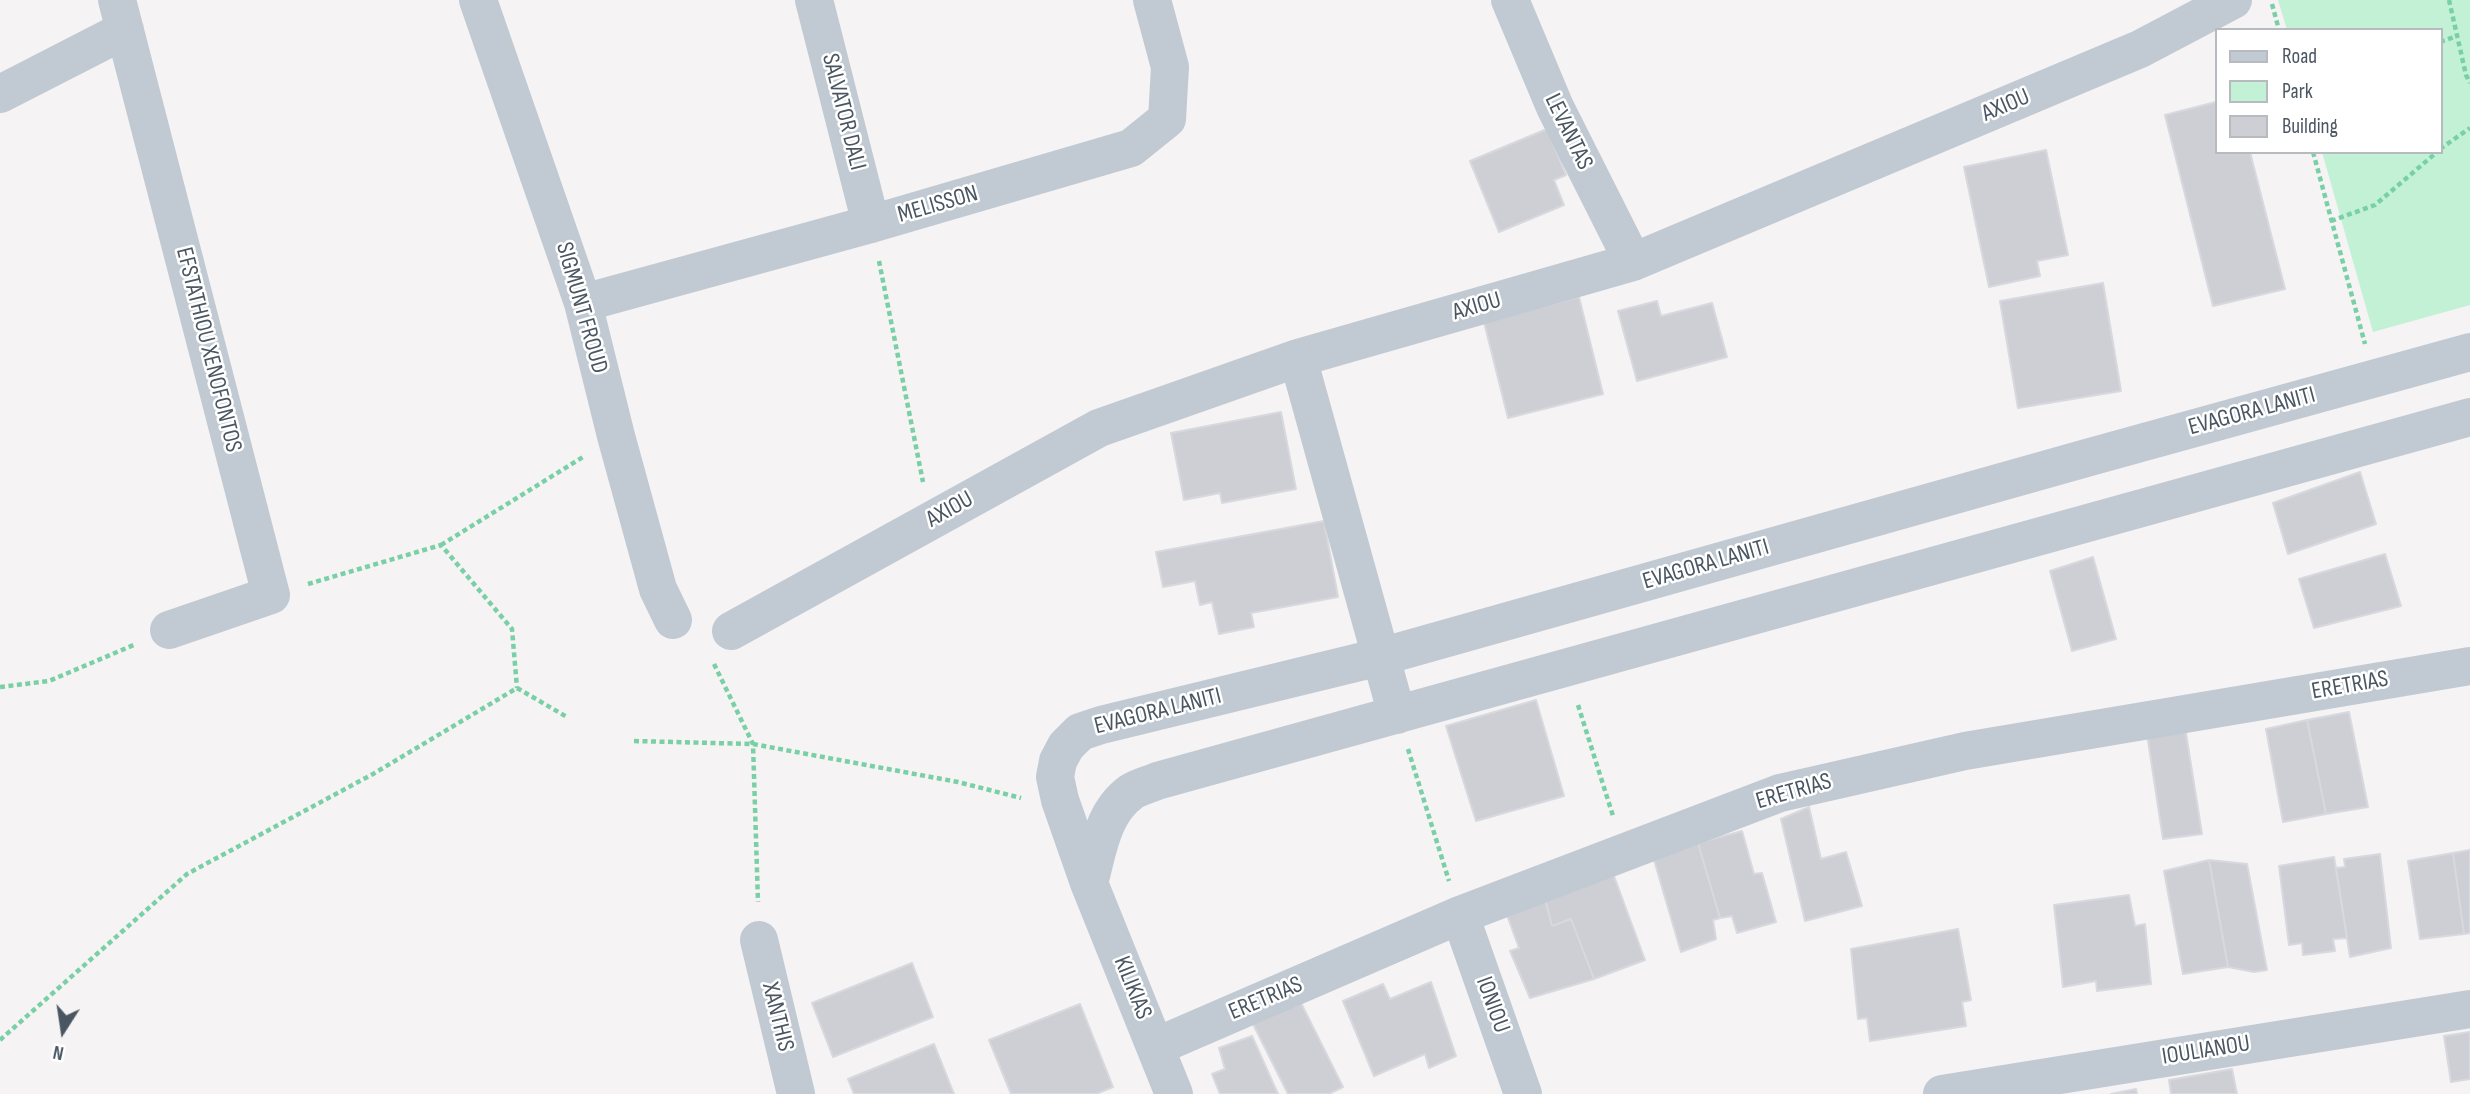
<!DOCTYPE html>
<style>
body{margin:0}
#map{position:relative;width:2470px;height:1094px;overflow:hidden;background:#f5f3f3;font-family:"Sofia Sans Condensed",sans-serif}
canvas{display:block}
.legend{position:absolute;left:2215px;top:28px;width:228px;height:126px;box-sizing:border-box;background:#fff;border:2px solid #b7bbc0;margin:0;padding:9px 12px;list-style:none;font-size:21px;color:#4a5661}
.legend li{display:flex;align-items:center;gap:14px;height:35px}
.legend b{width:35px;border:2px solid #b7bbc0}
.north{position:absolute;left:28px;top:996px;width:70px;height:70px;-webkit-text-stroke:5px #fff;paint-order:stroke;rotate:192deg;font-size:19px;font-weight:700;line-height:28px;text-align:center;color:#4a5661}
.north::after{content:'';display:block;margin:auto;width:24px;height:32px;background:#4a5661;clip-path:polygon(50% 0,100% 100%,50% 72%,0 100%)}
</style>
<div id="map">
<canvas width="2470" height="1094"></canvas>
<ul class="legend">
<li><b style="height:9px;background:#c1cad2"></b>Road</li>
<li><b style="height:19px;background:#c3f1d5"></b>Park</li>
<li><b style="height:19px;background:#cdcfd5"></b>Building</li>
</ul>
<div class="north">N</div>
</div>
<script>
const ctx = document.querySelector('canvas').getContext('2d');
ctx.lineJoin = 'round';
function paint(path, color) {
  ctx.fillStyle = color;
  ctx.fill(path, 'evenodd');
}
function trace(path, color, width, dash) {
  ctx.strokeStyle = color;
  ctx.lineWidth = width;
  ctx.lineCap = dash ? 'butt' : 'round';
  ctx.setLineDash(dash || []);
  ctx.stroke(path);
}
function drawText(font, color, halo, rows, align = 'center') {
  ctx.font = font + ' "Sofia Sans Condensed",sans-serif';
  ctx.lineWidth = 5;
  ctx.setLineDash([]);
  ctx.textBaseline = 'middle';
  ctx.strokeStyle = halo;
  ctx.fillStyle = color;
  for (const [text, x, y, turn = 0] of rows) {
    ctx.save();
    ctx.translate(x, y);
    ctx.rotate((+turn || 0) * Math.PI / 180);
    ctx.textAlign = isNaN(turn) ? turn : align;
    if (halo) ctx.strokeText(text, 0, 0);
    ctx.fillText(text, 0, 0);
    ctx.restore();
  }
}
paint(new Path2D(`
 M2278,0H2470V305L2373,332L2322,152H2440V30H2287Z`), '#c3f1d5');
const building = new Path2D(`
 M2216,102V152H2250L2285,289L2213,306L2165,115Z
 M1547,129L1566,175L1554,180L1564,205L1499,232L1470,161Z
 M2046,150L2068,255L2037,261L2040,276L1989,287L1964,167Z
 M2103,283L2121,391L2018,408L2000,301Z
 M1579,297L1603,394L1508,418L1484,322Z
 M1657,301L1661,316L1712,303L1727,357L1637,381L1618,311Z
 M1281,412L1296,489L1222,503L1220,493L1184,500L1171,433Z
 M2360,472L2376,524L2288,554L2273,503Z
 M1324,521L1338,597L1251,613L1254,627L1219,634L1212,602L1200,605L1195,581L1163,587L1156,552Z
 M2385,554L2401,606L2314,628L2299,579Z
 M2093,557L2116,639L2072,651L2050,571Z
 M1536,700L1564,796L1476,821L1446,726Z
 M2349,712L2368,807L2326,814L2307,720Z
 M2307,720L2326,814L2283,822L2266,729Z
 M2185,727L2202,834L2163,839L2147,734Z
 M1809,807L1821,859L1846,852L1862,906L1805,921L1781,819Z
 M1742,831L1754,874L1762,873L1776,922L1737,933L1732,916L1720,918L1698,843Z
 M1698,843L1720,918L1713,920L1716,939L1681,952L1654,860Z
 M2470,850V933L2464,934L2453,853Z
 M2453,853L2464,934L2420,939L2408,861Z
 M2380,854L2391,948L2350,957L2336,868L2345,867L2344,859Z
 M2334,857L2347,938L2333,939L2335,951L2303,955L2302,943L2289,945L2279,866Z
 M2209,860L2228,967L2183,974L2164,871Z
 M2209,860L2247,864L2267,970L2254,972L2228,967Z
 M1611,868L1645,960L1594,979L1571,919L1552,926L1543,891Z
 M1543,891L1552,926L1571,919L1594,979L1530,998L1510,951L1519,948L1504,907Z
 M2129,895L2135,926L2145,924L2151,984L2097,991L2096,981L2063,987L2054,905Z
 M1958,929L1971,1000L1962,1002L1966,1026L1870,1041L1867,1018L1858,1019L1851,949Z
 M912,963L933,1017L833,1057L812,1003Z
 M1431,982L1456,1056L1429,1068L1425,1054L1374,1076L1343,1001L1383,984L1390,999Z
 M1299,999L1343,1087L1329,1094H1288L1252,1022Z
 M1080,1004L1113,1087L1096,1094H1011L989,1040Z
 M2470,1032V1079L2451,1082L2444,1036Z
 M1252,1036L1278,1094H1220L1212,1074L1225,1069L1219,1048Z
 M934,1044L954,1094H854L848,1079Z
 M2232,1069L2237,1094H2171L2169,1080Z
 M2136,1089L2137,1094H2111Z`);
paint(building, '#cdcfd5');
trace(building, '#d7d9de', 2);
trace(new Path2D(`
 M2449,0L2466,75L2470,83
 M2272,4L2279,30
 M2440,42L2457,36
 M2440,149L2470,128
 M2313,152L2365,344
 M2331,221L2375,205L2437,152
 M879,261L923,482
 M441,545L583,457
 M308,584L441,545L512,629L517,688
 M714,664L753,744L758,902
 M0,687L49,681L136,644
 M1578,705L1613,816
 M634,741L753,744L958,782L1021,798
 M1408,749L1449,881
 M0,1040L187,874L373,774L517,688L567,717`), '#7ad0a6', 4.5, [5, 3.5]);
trace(new Path2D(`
 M117,0L271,595L169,630
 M478,0L583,303L616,436L658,589L673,620
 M814,0L871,224
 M1510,0L1555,107L1633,262
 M0,94L125,30
 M583,303L871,224L1131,148L1167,119L1170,67L1152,0
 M1298,358L1397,715
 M731,631L1099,428L1298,358L1633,262L2140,49L2233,0
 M1089,883C1098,851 1102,813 1131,792C1138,787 1148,785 1157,781L2470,417
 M1460,915L1523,1094
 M759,940L796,1094
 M1155,1047L1460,915L1780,793L1965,751L2470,666
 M1174,1094L1089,883L1060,800L1055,777L1058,761L1066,746L1080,732L1101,725L1380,657L2090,457L2470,352
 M1942,1094L2470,1009`), '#c1cad2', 38);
drawText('24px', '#4a5661', '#fff', [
 ["AXIOU",2006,106,-23],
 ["SALVATOR DALI",843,112,76],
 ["LEVANTAS",1568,132,64],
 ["MELISSON",938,205,-16],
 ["AXIOU",1477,307,-16],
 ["SIGMUNT FROUD",581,308,74],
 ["EFSTATHIOU XENOFONTOS",208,350,76],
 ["EVAGORA LANITI",2252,412,-15],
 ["AXIOU",950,510,-29],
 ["EVAGORA LANITI",1706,565,-16],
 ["ERETRIAS",2350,686,-10],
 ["EVAGORA LANITI",1158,712,-14],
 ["ERETRIAS",1794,792,-16],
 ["KILIKIAS",1132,988,68],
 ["ERETRIAS",1266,999,-23],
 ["IONIOU",1492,1005,70],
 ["XANTHIS",777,1017,76],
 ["IOULIANOU",2206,1051,-9]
]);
</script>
